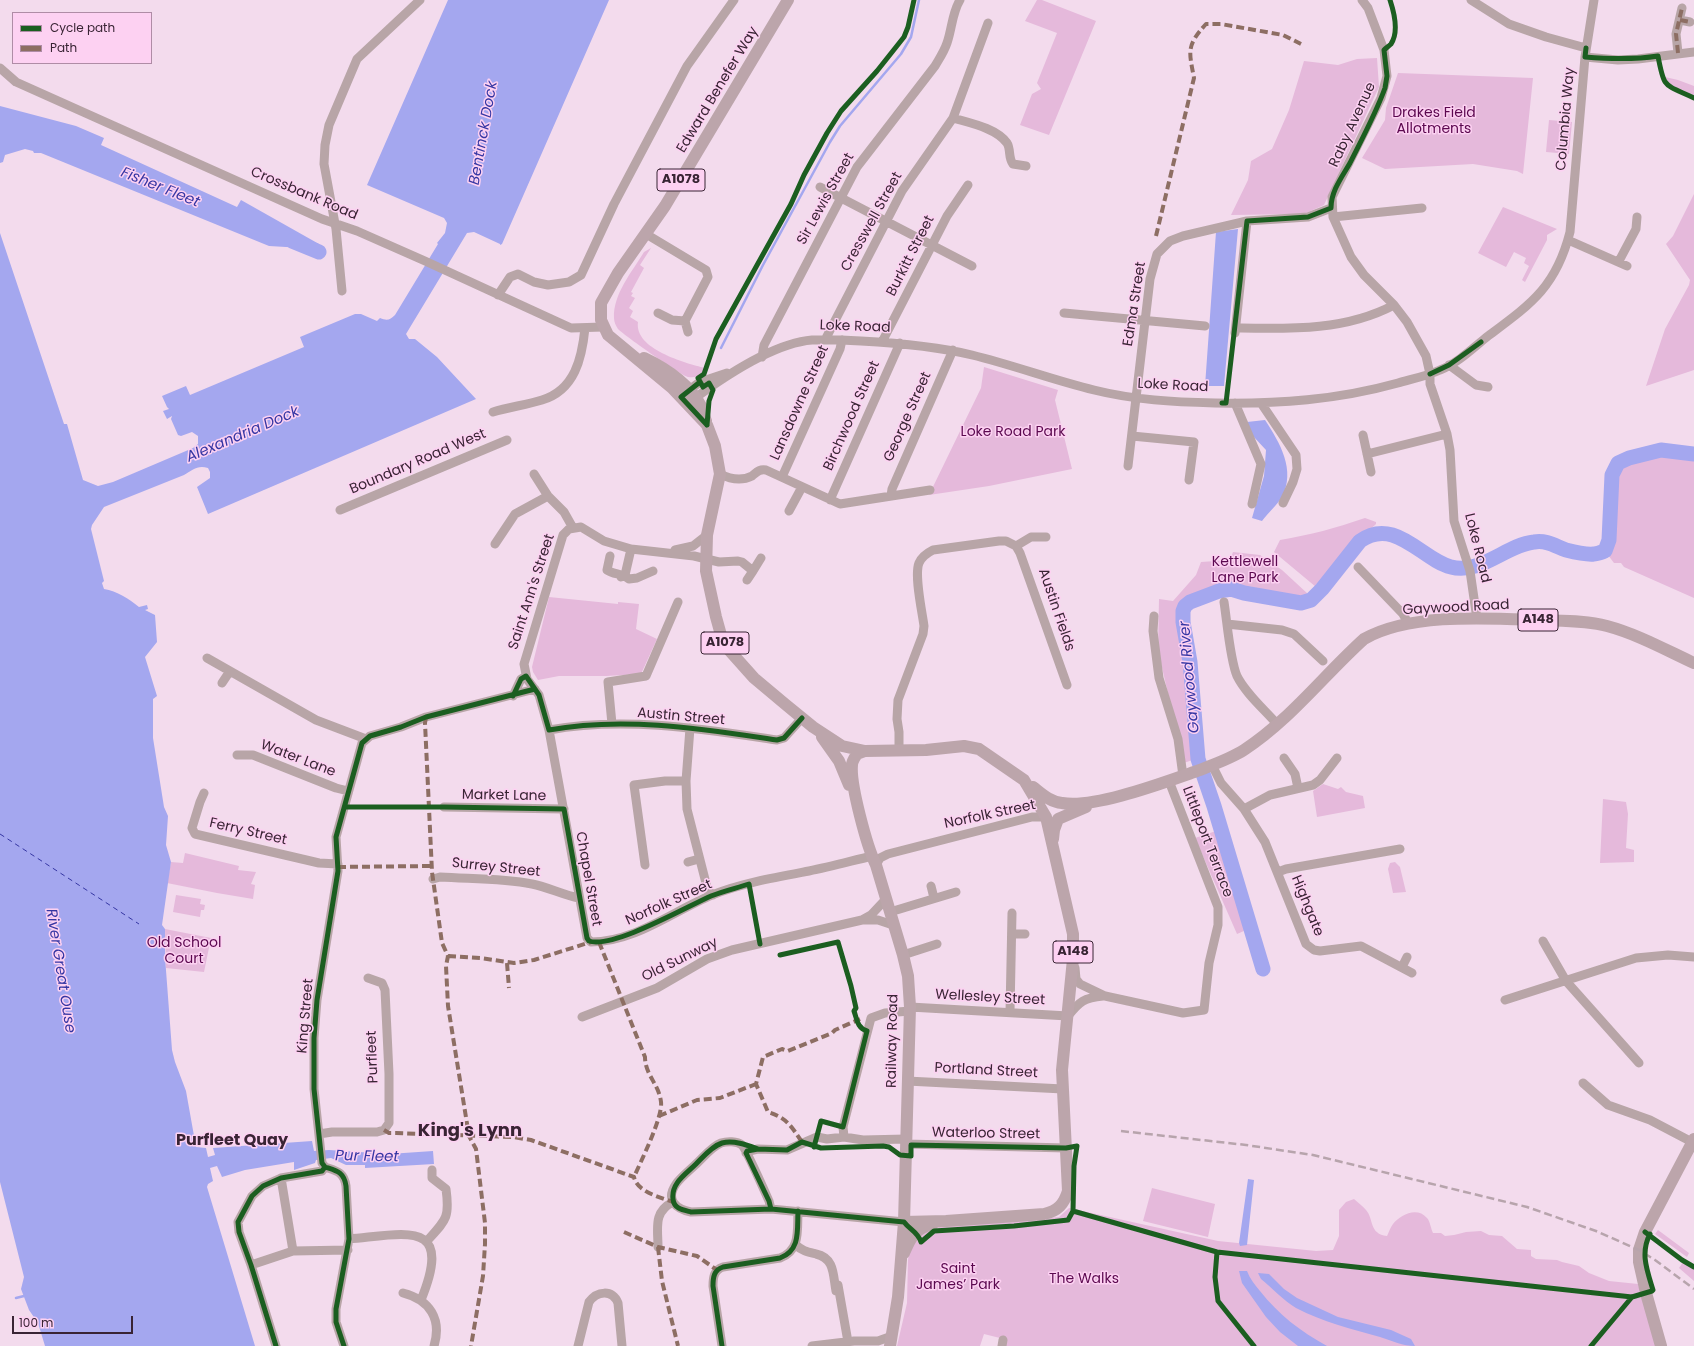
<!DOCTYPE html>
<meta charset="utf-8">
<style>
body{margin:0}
#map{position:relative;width:1694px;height:1346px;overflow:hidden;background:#f3dbed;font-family:Poppins,sans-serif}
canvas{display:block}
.legend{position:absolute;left:12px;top:12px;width:140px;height:52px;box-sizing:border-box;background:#fdd1f2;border:1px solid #af8ca6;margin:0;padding:5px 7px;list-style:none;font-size:12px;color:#392434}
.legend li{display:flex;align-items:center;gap:8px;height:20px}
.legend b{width:20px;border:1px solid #af8ca6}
.scale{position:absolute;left:12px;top:1316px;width:121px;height:18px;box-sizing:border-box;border:2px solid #392434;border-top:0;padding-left:5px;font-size:12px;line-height:14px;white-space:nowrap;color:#392434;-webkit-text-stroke:3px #fdd1f2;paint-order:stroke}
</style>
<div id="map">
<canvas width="1694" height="1346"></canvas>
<ul class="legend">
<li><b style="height:5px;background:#1b5e20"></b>Cycle path</li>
<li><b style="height:5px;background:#8d6e63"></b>Path</li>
</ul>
<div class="scale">100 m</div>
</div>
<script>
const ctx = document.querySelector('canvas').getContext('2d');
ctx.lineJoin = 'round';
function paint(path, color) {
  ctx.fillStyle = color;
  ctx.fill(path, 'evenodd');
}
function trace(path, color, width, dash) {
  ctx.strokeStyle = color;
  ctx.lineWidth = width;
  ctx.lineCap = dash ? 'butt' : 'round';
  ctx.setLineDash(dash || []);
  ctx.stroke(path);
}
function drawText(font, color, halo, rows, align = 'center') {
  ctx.font = font + ' Poppins,sans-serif';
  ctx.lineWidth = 3;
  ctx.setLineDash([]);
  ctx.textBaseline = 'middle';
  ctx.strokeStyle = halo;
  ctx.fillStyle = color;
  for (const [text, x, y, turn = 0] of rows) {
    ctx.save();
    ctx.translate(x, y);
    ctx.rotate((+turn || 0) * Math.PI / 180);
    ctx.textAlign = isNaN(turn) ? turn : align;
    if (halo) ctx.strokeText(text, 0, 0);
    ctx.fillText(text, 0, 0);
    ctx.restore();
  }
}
paint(new Path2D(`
 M1037,0H1042L1096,21L1049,135L1020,125L1032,94L1041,89L1037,83L1057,33L1025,21Z
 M1377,58L1379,87L1324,205L1304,214L1231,215L1248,180L1251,161L1272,149L1289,110L1304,61L1338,65L1357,59Z
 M1398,73L1533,78L1523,174L1517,171L1473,164L1385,169L1362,158L1385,120L1386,108Z
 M1665,77L1678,80L1694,86V96L1671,86L1667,83Z
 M1549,120L1572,122L1569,154L1546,152Z
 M1694,194V370L1646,386L1665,329L1689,285L1690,280L1666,244L1673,236Z
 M1503,207L1557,229L1547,235V240L1525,282L1522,280L1529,266L1524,263L1526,258L1514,252L1506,267L1478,253Z
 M651,248L640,265L644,268L631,292L633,293L631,296L635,298L629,308L633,311L630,317L638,322C634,349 685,363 705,368C702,376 697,378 688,377C682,376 625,336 618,329C616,326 614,322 614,318C613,294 632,272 644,252Z
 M984,367L1058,390L1055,400L1072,469L989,486L929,495L981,388Z
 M1661,450L1694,454V598L1624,567L1621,563H1614L1605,551L1609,540L1612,475L1618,463L1629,458Z
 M1365,518L1376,522V524L1355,544L1316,587L1274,552L1280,540C1310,535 1336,528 1365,518Z
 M1233,552L1260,555L1282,570L1308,594L1301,602L1253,587L1233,585L1223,586L1205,593L1184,603L1181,609V630L1187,666L1195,759L1184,763L1158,650L1159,599L1173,601L1196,575L1201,562L1230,560Z
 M549,597L618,604V602L639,604L636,629L657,639L641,674L606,676H559L538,680L533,672L532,667Z
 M1323,784L1338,789L1341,787L1346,792L1363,796L1365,808L1317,817L1313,791Z
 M1603,799L1626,802L1628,814L1626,848L1634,850V862L1600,863Z
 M1225,828L1240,888L1253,927L1237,934L1195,838Z
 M185,853L239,866L238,870L256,872L251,884L255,885L253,899L217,893L167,883L171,862L183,863Z
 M1395,862L1400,867L1406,892L1393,893L1388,869L1390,863Z
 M176,895L201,899L200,904L205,905L204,910H201L200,917L173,912Z
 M165,929L211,938L204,972L166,968Z
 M1152,1188L1215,1204L1208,1237L1143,1221Z
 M1354,1199C1358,1203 1363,1206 1366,1210C1374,1219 1369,1234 1387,1236C1389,1232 1390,1228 1393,1224C1400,1215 1417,1206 1427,1218C1430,1221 1431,1229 1433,1233H1441L1445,1236L1454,1235L1466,1232L1481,1231L1489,1235L1502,1236L1517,1249L1531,1250V1256L1536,1259L1557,1260L1562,1262L1579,1266L1589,1273L1609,1281L1638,1284L1656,1346H1005L1000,1338L984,1334L980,1346H897L907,1303L908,1260L911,1242L928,1228L1059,1217L1069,1208L1218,1241L1316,1251L1333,1250L1339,1236V1210L1346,1202Z
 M1658,1230L1689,1253L1687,1257L1655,1234Z
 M1655,1239L1694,1266V1281L1679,1268L1683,1262L1653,1241Z`), '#e5b9db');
paint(new Path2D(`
 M448,0H609L502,244L500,245V244L474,232L467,233L406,334L409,339H415L437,357L476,399L208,514L197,487L210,478V472L208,468C197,465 193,470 184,475L104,507L92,525L91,529L104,581L102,583L104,589C117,591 129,599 139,607L147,605L148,609L145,610L155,615L157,642L145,657L157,696L153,699V738L164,807L168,816L166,845L171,862L162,925L165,929V957L172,1050L175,1062L186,1091L196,1147L206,1148L208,1157L215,1155L213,1148L312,1141L314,1151L329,1150L389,1154L433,1151L434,1164L365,1168V1165H346L331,1158L316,1160L315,1163L294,1170V1162L245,1170L222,1177L217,1166L210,1168L213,1181L208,1184L207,1187L255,1346H45L38,1323L29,1310L21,1289L24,1277L0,1182V233L64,424H67L83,480L98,486L113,482L193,448L198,444V436L192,432L181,436L178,435L171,419L172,416L167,419L163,411L169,409L167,407L162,396L186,386L190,395L304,347L300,337L355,314H361L377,321L380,318C387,321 390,320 395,315L438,244L437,243L445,233L447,223L444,218L367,185Z
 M0,106L76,126L104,138L101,145L237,207L241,200L319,244L320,249L269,246L41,153H34L33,151L25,149L5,155L3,162L0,163Z
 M1238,229L1224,386H1205L1216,232Z
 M1265,420C1280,443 1296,470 1282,497C1277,505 1268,513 1262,521L1252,518L1264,476L1266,450L1252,435L1247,422Z
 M1248,1179L1254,1180L1247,1245L1240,1246L1239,1243Z
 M1239,1271H1247C1250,1279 1255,1285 1260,1291C1279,1315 1300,1331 1327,1346H1298L1280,1332L1266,1317L1242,1283Z
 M1258,1273L1269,1274L1284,1289L1297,1298L1338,1317L1391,1330L1411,1339L1415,1346C1403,1346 1392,1341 1380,1337C1351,1329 1323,1322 1296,1308C1284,1301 1272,1288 1261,1279Z`), '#a4a7ef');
trace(new Path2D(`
 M721,348L763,265L830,142L840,126L901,54L911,37L919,0
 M16,1298L24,1296`), '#a4a7ef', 2.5);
trace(new Path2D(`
 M292,241L319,252
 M1263,969L1214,806L1198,759L1190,662L1183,622V611L1185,606L1190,602L1219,591L1231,589L1244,593L1301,603L1311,600L1322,589L1360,541C1395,516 1422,560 1451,567C1480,575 1506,545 1534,542C1547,540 1555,546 1566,550C1574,552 1586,555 1594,554C1597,554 1602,552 1605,551L1609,540L1612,475L1618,463L1629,458L1661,450L1694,454`), '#a4a7ef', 15);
trace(new Path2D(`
 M0,834L139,924`), '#3536a3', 1, [5, 4]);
trace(new Path2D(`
 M1362,0L1368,8L1384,50L1387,76L1381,98L1332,197L1333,217L1351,257L1364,275L1394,305L1407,322L1426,356L1430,374V384L1447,434L1450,450L1454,521L1470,571L1477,619
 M1471,0L1509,24L1546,37L1586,48
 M1680,20L1690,22
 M1678,53L1676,34L1682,8
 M1585,57L1618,60L1638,59L1694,52
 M0,68L16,82L322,219L357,231L425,261L571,328L603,327
 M953,118C970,123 996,128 1007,143C1011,149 1008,158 1013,164L1026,166
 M820,187L972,266
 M1333,217L1422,208
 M646,234L706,270L708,277L685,321L672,320L658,313
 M1568,240L1627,266
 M1619,261L1636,229L1637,217
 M342,291L336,229L324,164L325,145L329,125L357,59L420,0
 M498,295L510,277L518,274L534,282L548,285L569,282L581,275L614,204L687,66L734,0
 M1064,313L1205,326
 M685,321L688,332
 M1236,328C1290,329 1345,331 1394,305
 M1235,333L1247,221
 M825,340L902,191L953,118L988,23
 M882,342L947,216L968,185
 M762,357L764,345L857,167L935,66C939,59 944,52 947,43C952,29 952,13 960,0
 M1449,365L1476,385L1488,387
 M685,393L700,382L727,373
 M691,401C722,378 773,343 812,340C828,339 845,340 861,341C898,343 935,346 972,355C1013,365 1053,380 1094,390C1134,400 1174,402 1215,403C1278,404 1337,400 1398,383C1412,379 1427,376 1440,370C1458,363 1473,348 1488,336C1531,304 1556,287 1570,232L1585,57L1594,0
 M1235,403L1261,464L1252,504
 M1261,403L1296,455L1297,469L1293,482L1283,503
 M493,412C509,407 526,405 542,400C575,390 582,358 585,328
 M1363,435L1371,472
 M1132,436L1194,442L1189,480
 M1367,454L1447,434
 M1128,466L1150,279L1157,254L1170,241L1183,236L1247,221L1308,217L1331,208
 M534,474L548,496L564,512L573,528
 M720,474C730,479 742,481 752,476C757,472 759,469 766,470L840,504L930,490
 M782,477L840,349L842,340
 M891,496L892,489L953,350
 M830,500L900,343
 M340,510L507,440
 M789,511L802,487
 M495,544L515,514L548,496
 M1016,546L1031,537H1046
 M675,550L693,546L707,535
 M610,556L607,570C614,575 622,573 629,579L637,578L653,571
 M761,558L753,571L742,562L738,561L719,562L694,556L631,549L604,541L581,527L569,529L563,535L524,664L527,679L539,695L549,730L587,938L591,942C635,942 673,911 712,895C742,883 777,877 809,871C830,867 851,861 872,856
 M1358,567L1403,614L1408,623
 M621,577L625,575L631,549
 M747,580L753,571
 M1224,602C1227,621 1230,660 1237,676C1246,694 1264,709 1277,724
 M1154,616L1153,631L1159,678L1178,739L1183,776
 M1227,624L1282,630L1294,634L1323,661
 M207,658L316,720L366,739
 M222,683L230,671
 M513,696L521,679L526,676
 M612,724L608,682L646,676L678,602
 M690,728L686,781L687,809L708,891L713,895
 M549,730C624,716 703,729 777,740L784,738L802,718
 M899,750V732L897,719L898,700L923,634L924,626C922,611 914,575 919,563C922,556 927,553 933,550L999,541H1006L1016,546L1020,553L1067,685
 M237,755H253L336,788L348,791
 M1284,758L1295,774L1298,788
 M1212,765L1221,783L1244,809L1265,842L1306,944L1314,950L1320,951L1361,946L1412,973
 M204,793L200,802L192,828L195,834L319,863L338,864
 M444,807L564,809
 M1244,809L1270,795L1313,785L1320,780L1337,758
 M688,862L699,859
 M645,865L634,785L665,781H686
 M876,865L880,858L888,854L1032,817H1046
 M1278,872L1286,869L1400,849
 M433,879L440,877C470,879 502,878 532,884C548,887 563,895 579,898
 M931,886L934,898
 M890,912L956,892
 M863,920H878L893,925
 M1013,934H1025
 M1543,941L1566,981L1639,1063
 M903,955L937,944
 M1402,967L1407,957
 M1075,968L1076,979L1080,984L1105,996L1183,1013L1204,1010L1209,963L1218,925V907L1169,781
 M1505,1000L1636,958L1668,955L1694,957
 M910,1007L1068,1016C1080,1001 1084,998 1103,996
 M1010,1012L1012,913
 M582,1017L657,988L707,959L732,950L862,920L871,915L886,899
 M907,1081L1063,1089
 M1583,1083L1608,1105L1650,1120L1692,1142
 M319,1134L332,1132H377L384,1130L389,1123V1074L385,990L382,983L368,978
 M844,1137L843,1127L871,1018L885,1013L910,1011
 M906,1144L1066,1148
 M746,1153L749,1151L758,1149L787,1150L817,1137L827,1139L844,1137L863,1140L906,1139
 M325,1167L322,1163L314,1089V1038L317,1000L338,871L336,837L362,743L370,736L401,727L426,717L535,689
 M325,1167C337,1171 344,1172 346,1186L349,1239L336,1309V1322L344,1346
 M281,1178L293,1251
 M771,1209L769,1201C765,1192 746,1149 742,1145C737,1141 727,1141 721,1143C711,1147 703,1158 695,1165C689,1171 681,1177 676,1184C665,1200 676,1209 691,1212L771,1209L904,1222
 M349,1239C407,1234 454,1219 421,1300
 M427,1241C446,1220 450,1218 446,1189L432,1178V1170
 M796,1245C802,1251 808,1252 816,1254C835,1258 833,1276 836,1291
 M658,1247C658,1228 653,1212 673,1202
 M251,1265L293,1251L348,1250
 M838,1285L848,1342
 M403,1293C430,1300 442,1319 434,1346
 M276,1346L251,1265L239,1232L238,1222L252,1196L263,1186L281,1178L322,1171L325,1167
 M578,1346L589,1302C597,1291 612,1289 618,1303L622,1346
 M722,1346L713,1286C713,1277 714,1270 723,1267L780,1258C801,1250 797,1230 798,1211
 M812,1346L854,1341H878L892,1336
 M1002,1346L1003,1340`), '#b8a5a7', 9);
trace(new Path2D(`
 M788,0L665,206L618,273L601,303V320L608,335L672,388L707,425L715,446L720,474L707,535L706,571L716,617L721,635L729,650L754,678L785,704L813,727L842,746L865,751L926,750L964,746L979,749L1024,780L1046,817L1073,934V959L1062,1070L1068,1191C1064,1204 1058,1211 1044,1214L946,1221L904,1222
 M644,358C665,368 689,384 701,406C703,411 704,416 706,421
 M822,737L839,761L849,785
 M865,751L857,754C855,757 852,761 852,765C850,784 867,847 876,865L903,955L908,976L910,1007L904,1222L898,1297L890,1346
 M1033,787C1042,794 1050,802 1062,803C1094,809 1165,782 1197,771C1212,765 1230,759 1244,750C1290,720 1324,675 1364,639C1409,613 1486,618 1538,620C1561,621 1585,620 1607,626C1637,634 1666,650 1694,663
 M1053,839L1054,830L1058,819L1086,807
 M904,1253C911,1237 914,1229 933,1224
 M1661,1346L1646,1293L1639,1262V1250L1645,1232L1694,1139`), '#bca5ab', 12);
trace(new Path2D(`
 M1121,1131L1246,1145L1313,1155L1527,1207L1596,1231L1639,1250L1655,1260L1694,1289`), '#b7a4ac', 2.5, [8, 4]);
trace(new Path2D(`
 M1680,20L1690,22
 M1678,53L1676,34L1682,8
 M1156,236L1194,78C1189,51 1186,46 1206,24H1221L1283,35L1301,44
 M426,717L425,723L432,872L442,943L448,956L446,966L448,1006L469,1136L476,1149L485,1223V1244L483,1276L471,1346
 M338,867L431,866
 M599,942L645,1057C645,1075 659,1084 661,1102C663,1117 641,1161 634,1177
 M448,956L480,958L514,963L534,960L591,942
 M507,963L509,988
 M659,1116L697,1100L720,1098L756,1084
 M384,1130L389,1133H396L513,1137L531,1140L634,1177C637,1192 660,1197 673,1202
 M802,1142C791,1126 787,1118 768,1112L756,1084L763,1057L782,1049L788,1051L832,1033L835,1030L860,1019
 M624,1232L658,1247L697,1256L717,1270
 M658,1247L662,1281L678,1346`), '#8d6e63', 4, [8, 4]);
trace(new Path2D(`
 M1586,48L1585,57C1610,59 1633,60 1658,56C1664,89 1664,84 1694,98
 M1430,374L1449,365L1481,342
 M700,382L681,397L707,425
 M1222,403H1226L1247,221L1308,217L1331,208C1331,191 1342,177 1350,163C1362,139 1376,113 1385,88L1387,76L1384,50C1386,48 1389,46 1391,44C1399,32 1394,12 1390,0
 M707,425L709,401L713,390L709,383L703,387L698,378L704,374L716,339L791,204L804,175L827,133L841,111L877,71L904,37L908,27L914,0
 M513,696L521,679L526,676L539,695L549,730C624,716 703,729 777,740L784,738L802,718
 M345,806L347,807H444L564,809L587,938L589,941C613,949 686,907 711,896C723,891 737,888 749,884L760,944
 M780,955L838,942L851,986L856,1008L854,1011C857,1019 857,1028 867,1031L843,1127L821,1121L814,1147
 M758,1149C747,1145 734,1140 722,1143C712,1146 703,1157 696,1164C686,1174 671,1183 673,1199C674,1209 683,1210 691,1212L771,1209L904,1222C910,1230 918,1232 921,1242L934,1231L1014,1226L1068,1220L1073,1211L1074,1166L1077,1146L1066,1148L911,1145V1156L900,1155L889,1147L883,1146L821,1148L802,1142L787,1150L758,1149L747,1151L746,1153L769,1201L771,1209
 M325,1167L322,1163L314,1089V1038L317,1000L338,871L336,837L362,743L370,736L401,727L426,717L535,689
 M325,1167C337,1171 344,1172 346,1186L349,1239L336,1309V1322L344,1346
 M1073,1211L1217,1252L1632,1297L1652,1291L1653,1290C1647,1270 1640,1253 1650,1234
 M1645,1232L1682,1260L1694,1267
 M1217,1252L1215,1277L1218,1301L1254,1346
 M276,1346L251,1265L239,1232L238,1222L252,1196L263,1186L281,1178L322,1171L325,1167
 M722,1346L713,1286C713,1277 714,1270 723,1267L780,1258C801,1250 797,1230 798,1211
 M1591,1346L1632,1297`), '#1b5e20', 5);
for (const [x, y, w] of [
 [681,180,48],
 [1538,620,40],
 [725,643,48],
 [1073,952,40]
]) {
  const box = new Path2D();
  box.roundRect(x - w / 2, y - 11, w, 22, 3);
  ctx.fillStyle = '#fdd1f2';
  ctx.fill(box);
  trace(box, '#392434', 1);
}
drawText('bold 13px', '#392434', null, [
 ["A1078",681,180],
 ["A148",1538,620],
 ["A1078",725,643],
 ["A148",1073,952]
]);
drawText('14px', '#392434', '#fdd1f2', [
 ["Edward Benefer Way",718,90,-59],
 ["Columbia Way",1566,119,-85],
 ["Raby Avenue",1353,125,-65],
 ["Crossbank Road",304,194,23],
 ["Sir Lewis Street",826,199,-61],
 ["Cresswell Street",872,222,-61],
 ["Burkitt Street",911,256,-63],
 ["Edma Street",1135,304,-81],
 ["Loke Road",855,327,2],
 ["Loke Road",1173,386,3],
 ["Lansdowne Street",800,403,-66],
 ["Birchwood Street",852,416,-66],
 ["George Street",908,417,-66],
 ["Boundary Road West",418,462,-23],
 ["Loke Road",1477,548,76],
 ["Saint Ann's Street",532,592,-72],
 ["Gaywood Road",1456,608,-3],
 ["Austin Fields",1056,610,71],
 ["Austin Street",681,717,5],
 ["Water Lane",298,759,21],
 ["Market Lane",504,796,1],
 ["Norfolk Street",990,815,-12],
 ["Ferry Street",248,832,13],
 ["Littleport Terrace",1207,842,69],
 ["Surrey Street",496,868,6],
 ["Chapel Street",588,879,80],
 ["Norfolk Street",669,903,-24],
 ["Highgate",1307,906,68],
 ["Old Sunway",680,960,-26],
 ["Wellesley Street",990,998,3],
 ["King Street",306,1016,-85],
 ["Railway Road",893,1041,-89],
 ["Purfleet",373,1057,-92],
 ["Portland Street",986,1071,3],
 ["Waterloo Street",986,1134,1]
]);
drawText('14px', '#5b084f', '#fdd1f2', [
 ["Drakes Field",1434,113],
 ["Allotments",1434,129],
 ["Loke Road Park",1013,432],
 ["Kettlewell",1245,562],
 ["Lane Park",1245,578],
 ["Old School",184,943],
 ["Court",184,959],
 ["Saint",958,1269],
 ["James’ Park",958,1285],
 ["The Walks",1084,1279]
]);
drawText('italic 15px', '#3536a3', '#fdd1f2', [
 ["Bentinck Dock",484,133,-80],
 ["Fisher Fleet",160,188,22],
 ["Alexandria Dock",243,435,-23],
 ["Gaywood River",1190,677,-95],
 ["River Great Ouse",60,971,81],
 ["Pur Fleet",367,1157,1]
]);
drawText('bold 16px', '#392434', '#fdd1f2', [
 ["Purfleet Quay",232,1141]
]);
drawText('bold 18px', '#392434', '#fdd1f2', [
 ["King's Lynn",470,1131]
]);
</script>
